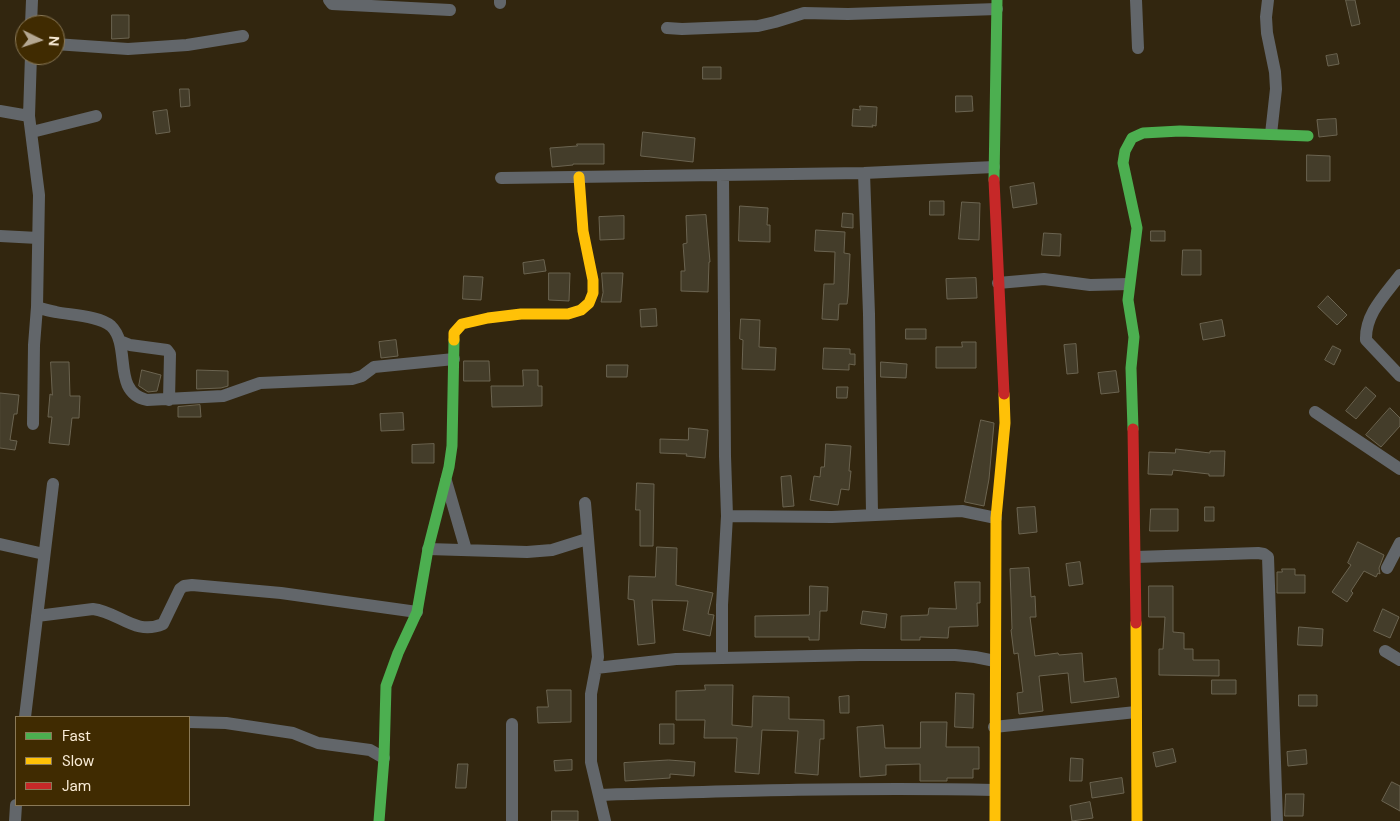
<!DOCTYPE html>
<style>
body{margin:0}
#map{position:relative;width:1400px;height:821px;overflow:hidden;background:#32260f;font-family:"DM Sans",sans-serif}
canvas{display:block}
.legend{position:absolute;left:15px;top:716px;width:175px;height:90px;box-sizing:border-box;background:#402b01;border:1px solid #8a7957;margin:0;padding:6px 9px;list-style:none;font-size:15px;color:#faedd8}
.legend li{display:flex;align-items:center;gap:10px;height:25px}
.legend b{width:25px;border:1px solid #8a7957}
.north{position:absolute;left:15px;top:15px;width:50px;height:50px;box-sizing:border-box;background:#402b01;border:1px solid #8a7957;border-radius:50%;rotate:94deg;font-size:14px;font-weight:700;line-height:20px;text-align:center;color:#faedd8}
.north::after{content:'';display:block;margin:auto;width:18px;height:22px;background:#b4a792;clip-path:polygon(50% 0,100% 100%,50% 72%,0 100%)}
</style>
<div id="map">
<canvas width="1400" height="821"></canvas>
<ul class="legend">
<li><b style="height:6px;background:#4caf50"></b>Fast</li>
<li><b style="height:6px;background:#ffc107"></b>Slow</li>
<li><b style="height:6px;background:#c62828"></b>Jam</li>
</ul>
<div class="north">N</div>
</div>
<script>
const ctx = document.querySelector('canvas').getContext('2d');
ctx.lineJoin = 'round';
function paint(path, color) {
  ctx.fillStyle = color;
  ctx.fill(path, 'evenodd');
}
function trace(path, color, width, dash) {
  ctx.strokeStyle = color;
  ctx.lineWidth = width;
  ctx.lineCap = dash ? 'butt' : 'round';
  ctx.setLineDash(dash || []);
  ctx.stroke(path);
}
const building = new Path2D(`
 M1346,0H1355L1360,24L1352,26Z
 M112,15H129V38L112,39Z
 M1337,54L1339,64L1328,66L1326,56Z
 M703,67H721V79H703Z
 M180,89H189L190,106L181,107Z
 M956,96H972L973,111L956,112Z
 M860,106L877,107L876,126L872,125L873,127L852,126L853,109L860,110Z
 M167,110L170,132L156,134L153,112Z
 M1336,119L1337,135L1319,137L1317,120Z
 M643,132L695,138L693,162L641,156Z
 M577,144H604V164H573V165L552,167L550,148L577,146Z
 M1307,155L1330,156V181H1307Z
 M1034,183L1037,204L1013,208L1010,187Z
 M930,201H944V215H930Z
 M962,202L980,203L979,240L959,239Z
 M740,206L768,208L767,225H770V242L739,241Z
 M843,213L853,214V228L842,227Z
 M706,215L710,262H709L708,292L681,291V271H685L683,244L687,243L686,216Z
 M624,216V239L600,240L599,217Z
 M816,230L845,232L844,253L850,254L848,296L847,304H839L838,320L822,319L824,284H834L835,252L815,251Z
 M1151,231H1165V241H1151Z
 M1044,233L1061,234L1060,256L1042,255Z
 M1183,250H1201V275H1182Z
 M544,260L546,271L524,274L523,263Z
 M549,273H570L569,301L549,300Z
 M602,273H623L621,302H601L603,293Z
 M464,276L483,277L481,300L463,299Z
 M976,278L977,298L947,299L946,279Z
 M1328,296L1347,315L1337,325L1318,307Z
 M656,309L657,326L641,327L640,310Z
 M741,319L760,320L759,347L776,348L775,370L742,369L743,340L740,339Z
 M1222,320L1225,336L1203,340L1200,324Z
 M906,329H926V339H906Z
 M396,340L398,356L381,358L379,342Z
 M962,342H976V368H936V347H962Z
 M1076,344L1078,373L1067,374L1064,345Z
 M1333,346L1341,350L1334,365L1325,360Z
 M824,348L850,349V354H855V365L849,364V370L823,369Z
 M464,361H489L490,381H464Z
 M51,362H69L70,396H80L79,418H72L69,445L49,443L52,417H48L50,394L52,395Z
 M881,362L907,364L906,378L881,377Z
 M607,365H628L627,377H607Z
 M142,370L161,375L157,391L148,392L139,386Z
 M197,370L228,371V386L221,388L197,389Z
 M523,370H538V386H542V406L492,407L491,386H523Z
 M1116,371L1119,392L1101,394L1098,373Z
 M837,387H848L847,398H837Z
 M1366,387L1376,396L1356,419L1346,411Z
 M0,393L19,395L17,414H14L10,440L17,441L15,450L0,448Z
 M200,405L201,417H178V407Z
 M1390,408L1400,418V426L1381,447L1366,435Z
 M403,413L404,430L381,431L380,414Z
 M981,420L994,423L989,479L984,506L965,502Z
 M689,428L708,430L705,458L686,456L687,454L660,453V439L688,440Z
 M434,444V463H412V445Z
 M826,444L851,446L849,471H851L849,490L841,489L838,505L810,500L814,476L820,477L821,467H824Z
 M1176,449L1210,453V451H1225L1224,476H1209V474L1173,470L1172,475L1148,474L1149,452L1175,453Z
 M791,476L794,506L783,507L781,477Z
 M637,483L654,484L653,546H640V510H636Z
 M1035,507L1037,532L1019,534L1017,508Z
 M1205,507H1214V521H1205Z
 M1151,509H1178V531H1150Z
 M1358,542L1384,555L1379,568L1380,574L1378,573L1376,577L1364,571L1351,591L1353,593L1347,602L1332,592L1351,565L1348,563Z
 M657,547L677,548L676,585L713,593L708,614L714,615L710,636L683,630L688,601L652,600L655,643L638,645L634,600L628,599L629,576L655,577Z
 M1080,562L1083,584L1069,586L1066,564Z
 M1029,568L1031,597L1035,596L1036,617H1030L1035,656L1058,653L1059,655L1082,653L1084,682L1116,678L1119,697L1071,703L1068,673L1039,676L1043,711L1019,714L1017,693L1023,692L1018,653L1014,654L1011,630L1012,629L1010,569Z
 M1282,569H1295V575H1305V593H1277V572H1282Z
 M955,582H980V603H977L978,626L949,627L948,638L920,637V640H901V616L928,615L929,608L956,609Z
 M810,586L828,587L827,611H820L819,640H809V637H755V616L809,615Z
 M1149,586H1173V632L1184,633V649H1193V660H1219V676L1159,675V649H1163L1165,617H1149Z
 M1383,609L1399,617L1390,638L1374,631Z
 M863,611L887,614L885,628L861,624Z
 M1299,627L1323,629L1322,646L1298,645Z
 M1212,680H1236V694H1212Z
 M705,685H733L732,725L752,727L753,696L789,697V719L824,720V739H820L818,775L795,773L798,731L762,730L759,774L735,772L737,738H704L705,720H676V691L705,690Z
 M547,690H571V722L538,723L537,707H548Z
 M956,693L974,694L973,728L955,727Z
 M1299,695H1317V706H1299Z
 M849,696V713H840L839,697Z
 M921,722H947L946,747H979V769H973V778H947V781H920V764L886,765V775L860,777L857,727L883,725L885,748H920Z
 M660,724H674V744H660Z
 M1173,749L1176,762L1156,767L1153,753Z
 M1306,750L1307,764L1288,766L1287,752Z
 M1071,758L1083,759L1082,781H1070Z
 M572,760V770L555,771L554,761Z
 M669,760L695,762L694,776L670,774V778L625,781L624,763Z
 M458,764H468L466,788H456Z
 M1122,778L1124,793L1092,798L1090,783Z
 M1392,782L1400,786V811L1382,801Z
 M1286,794H1304L1303,816H1285Z
 M1090,802L1093,818L1072,821L1070,806Z
 M552,811H578V821H552Z`);
paint(building, '#443d2a');
trace(building, '#6b6451', 1);
trace(new Path2D(`
 M329,0L332,4L450,10
 M1136,0L1138,48
 M1268,0L1266,17L1267,33L1275,72L1276,89L1271,134
 M500,3V0
 M31,25L32,0
 M667,28L682,29L758,26L775,22L804,13L848,14L997,9
 M55,44L128,49L187,45L243,36
 M31,55L29,116L39,195L37,307L34,345L33,424
 M0,111L29,116
 M32,132L96,116
 M864,173L869,314L872,514
 M501,178L864,173L994,167
 M0,236L38,238
 M1400,275C1385,295 1365,314 1366,340L1400,376
 M998,283L1044,279L1090,285L1129,284
 M37,307C43,309 49,311 56,312C70,315 100,316 111,326C132,346 111,392 147,400L223,396L260,383L352,379L362,376L374,367L454,359
 M120,341L130,345L167,350L170,354L169,400
 M1315,412L1400,469
 M446,481L466,550
 M585,503L598,657L591,694V762L605,821
 M727,516L832,517L962,511L996,518
 M0,544L44,554
 M428,549L527,552L552,550L587,539
 M1136,557L1258,553L1264,554L1268,557L1277,821
 M1387,568L1400,543
 M37,616L93,609C119,612 135,636 163,624L180,589L184,586L192,585L281,593L417,612
 M1385,651L1400,660
 M722,658V605L727,516L725,456L723,175
 M596,668L676,659L860,655H955L975,657L995,661
 M25,717L53,484
 M189,722L226,723L293,733L318,743L370,750L384,758
 M994,727L1136,712
 M599,795C731,791 862,787 994,790
 M15,821L16,805
 M512,821V724`), '#62666a', 12);
trace(new Path2D(`
 M994,180L997,0
 M1133,429L1131,368L1134,337L1128,300L1137,228L1123,163L1125,151L1132,138L1143,133L1180,131L1308,136
 M379,821L384,758L386,686L398,653L417,612L428,549L449,467L452,446L454,340`), '#4caf50', 11);
trace(new Path2D(`
 M454,340V333L462,324L488,318L521,314H568L581,310L589,303L593,293V280L583,231L579,177
 M1136,623L1137,821
 M995,821L996,518L1005,423L1004,394`), '#ffc107', 11);
trace(new Path2D(`
 M994,180L1004,394
 M1133,429L1136,623`), '#c62828', 11);
</script>
